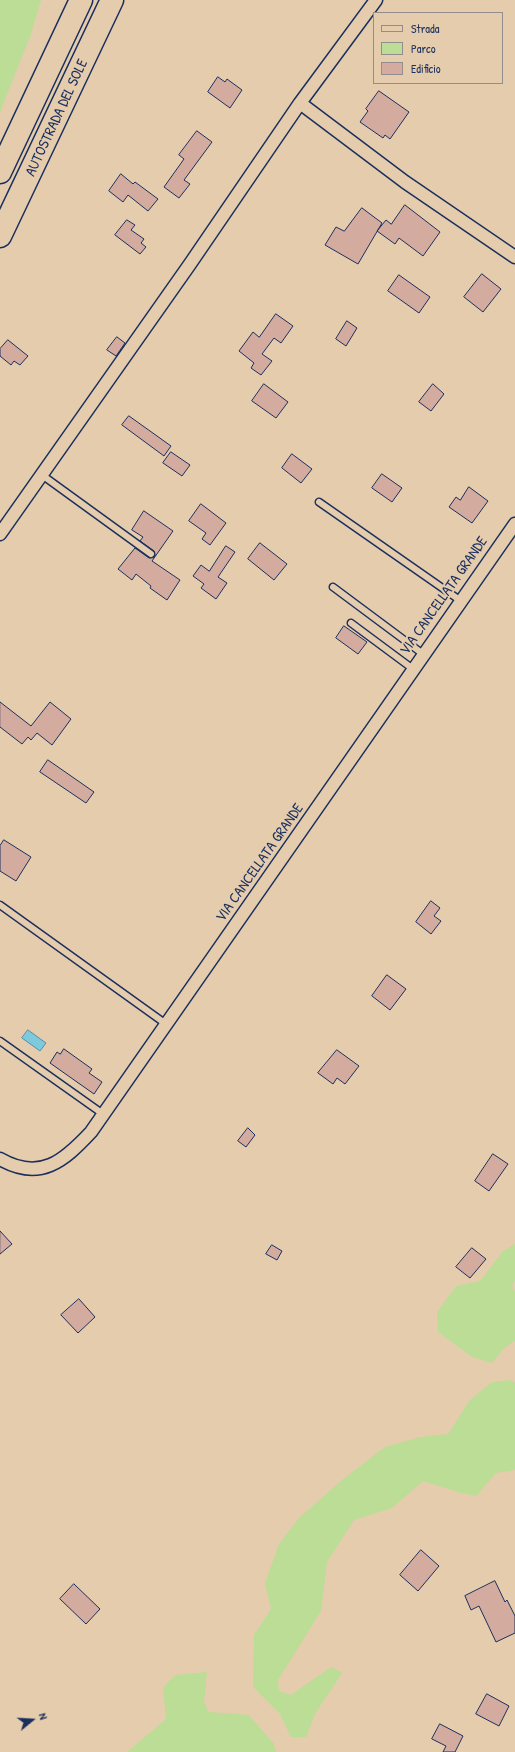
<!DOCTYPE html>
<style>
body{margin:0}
#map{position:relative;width:515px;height:1752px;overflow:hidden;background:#e5ccad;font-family:"Patrick Hand",sans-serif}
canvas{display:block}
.legend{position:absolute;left:373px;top:12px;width:130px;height:72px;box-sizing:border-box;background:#e5ccad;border:1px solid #948d8d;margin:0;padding:5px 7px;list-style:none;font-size:12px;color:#1b2f5e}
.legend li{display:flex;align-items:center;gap:8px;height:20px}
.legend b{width:20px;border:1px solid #948d8d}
.north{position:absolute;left:12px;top:1700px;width:40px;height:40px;-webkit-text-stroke:3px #e5ccad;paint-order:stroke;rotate:72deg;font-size:11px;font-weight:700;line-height:16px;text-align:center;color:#1b2f5e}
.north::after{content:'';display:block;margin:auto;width:14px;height:18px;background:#1b2f5e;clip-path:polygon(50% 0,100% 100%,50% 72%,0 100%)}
</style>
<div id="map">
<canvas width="515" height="1752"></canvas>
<ul class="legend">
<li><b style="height:5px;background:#e5ccad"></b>Strada</li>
<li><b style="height:11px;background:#bbdd96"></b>Parco</li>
<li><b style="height:11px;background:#d4ac9f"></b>Edificio</li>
</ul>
<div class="north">N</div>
</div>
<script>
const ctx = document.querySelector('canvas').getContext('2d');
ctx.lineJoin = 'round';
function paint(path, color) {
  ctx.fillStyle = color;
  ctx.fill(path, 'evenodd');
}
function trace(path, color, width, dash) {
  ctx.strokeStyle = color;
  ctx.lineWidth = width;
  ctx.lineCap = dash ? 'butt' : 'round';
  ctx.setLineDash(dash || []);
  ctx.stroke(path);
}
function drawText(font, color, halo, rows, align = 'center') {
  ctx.font = font + ' "Patrick Hand",sans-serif';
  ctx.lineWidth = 4;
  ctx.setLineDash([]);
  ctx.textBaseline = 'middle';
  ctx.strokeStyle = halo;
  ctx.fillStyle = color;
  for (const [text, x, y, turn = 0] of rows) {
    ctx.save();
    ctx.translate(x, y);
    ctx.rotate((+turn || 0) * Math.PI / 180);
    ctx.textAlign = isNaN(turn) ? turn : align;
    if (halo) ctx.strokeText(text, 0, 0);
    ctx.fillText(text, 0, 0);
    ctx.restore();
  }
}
paint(new Path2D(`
 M0,0H41L31,34L0,112Z
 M515,1244V1280L512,1286L515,1292V1341L504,1348L492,1363L472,1357L438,1332L437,1312L456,1286L480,1281L503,1251Z
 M511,1380L515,1383V1470L496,1473L476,1496L461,1493L423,1481L392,1508L354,1520L327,1562L321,1611L278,1680L279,1691L291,1695L331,1667L342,1673L316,1712L306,1737H291L280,1714L253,1687L254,1635L271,1609L265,1583L279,1544L299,1518L342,1480L385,1447L420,1437L448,1434L470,1400L492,1382Z
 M207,1672L204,1701L208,1712L249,1715L274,1744L276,1752H127L166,1719L163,1687L175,1675Z`), '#bbdd96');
const water = new Path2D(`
 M28,1030L46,1043L40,1051L22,1038Z`);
paint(water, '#7dcadc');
trace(water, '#568caa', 1);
const building = new Path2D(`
 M218,77L225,82L227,79L242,90L230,108L208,92Z
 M379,91L409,112L390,139L385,135L383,138L360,122L368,111L366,109Z
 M197,131L212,142L184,180L190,184L179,198L164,187L184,159L179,155Z
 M121,174L133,184L135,182L158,199L148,211L128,195L123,202L109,191Z
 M405,205L440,232L423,256L399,238L395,244L377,231L386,220L391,224Z
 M362,208L382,223L358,264L325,245L336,227L344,231Z
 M127,220L135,225L131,230L144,239L141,243L146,247L140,254L115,235Z
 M482,274L501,289L483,312L464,297Z
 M399,275L430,297L419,313L388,291Z
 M276,314L293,326L281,343L274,338L262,354L272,361L261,375L251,368L254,363L239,351L253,332L259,337Z
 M347,321L357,328L346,346L336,339Z
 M117,337L125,343L116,356L107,350Z
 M8,340L28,356L20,365L14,361L11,365L0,356V349Z
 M264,384L288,402L276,418L252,401Z
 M433,384L444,394L431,411L419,402Z
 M129,416L171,446L164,456L122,425Z
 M171,452L190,465L182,476L163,463Z
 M292,454L312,469L301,483L282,468Z
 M382,474L402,488L392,502L372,488Z
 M469,487L488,501L472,523L449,507L456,497L460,500Z
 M201,504L226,523L210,545L202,539L206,533L189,521Z
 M144,511L173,531L152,561L180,580L167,600L150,588L151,586L136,574L132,580L118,569L135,548L149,558L155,556L154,551L140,541L143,537L132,530Z
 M260,543L287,564L274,580L248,559Z
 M226,546L235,552L218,577L227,583L216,599L201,588L204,584L193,576L201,565L209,571Z
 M344,626L367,642L358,654L336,638Z
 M0,702L31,726L50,702L71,719L52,745L37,733L31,740L28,737L22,744L0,727Z
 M48,760L94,792L86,803L40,772Z
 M4,840L31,857L16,881L0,871V846Z
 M431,901L440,908L434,916L441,921L431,934L416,922Z
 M387,975L406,989L390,1010L372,996Z
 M64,1049L92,1069L89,1073L102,1082L94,1094L50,1063L57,1052L60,1054Z
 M337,1050L359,1066L345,1084L337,1078L333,1084L318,1073Z
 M248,1128L255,1135L246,1147L238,1141Z
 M493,1154L508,1164L489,1191L475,1181Z
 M0,1231L12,1244L0,1254Z
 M272,1245L282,1251L277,1260L266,1254Z
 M472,1248L486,1259L470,1278L456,1267Z
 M79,1299L95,1317L78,1333L61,1315Z
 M421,1550L439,1566L418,1591L400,1575Z
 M495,1581L505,1602L507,1600L515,1616V1633L496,1642L479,1606L471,1610L465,1596Z
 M74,1584L100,1609L86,1624L60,1599Z
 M487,1694L509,1706L499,1726L476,1714Z
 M440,1724L463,1736L455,1752H443L446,1746L432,1739Z`);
paint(building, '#d4ac9f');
trace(building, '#1b2f5e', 1);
const service = new Path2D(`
 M42,475L151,554
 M319,502L461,601
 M333,587L423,654
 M351,623L413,669
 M0,905L166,1024
 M0,1041L103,1114`);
const minor = new Path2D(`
 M300,103L405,182L515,257
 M0,534L190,264L300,103L376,0
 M0,1159C40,1182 64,1161 91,1132L515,524`);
const motorway = new Path2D(`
 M0,172L81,0
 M0,236L112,0`);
trace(service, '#1b2f5e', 9);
trace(minor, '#1b2f5e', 15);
trace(motorway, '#1b2f5e', 25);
trace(service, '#e5ccad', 6);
trace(minor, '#e5ccad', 12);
trace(motorway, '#e5ccad', 22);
drawText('15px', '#1b2f5e', '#e5ccad', [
 ["AUTOSTRADA DEL SOLE",57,118,-65],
 ["VIA CANCELLATA GRANDE",444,596,-55],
 ["VIA CANCELLATA GRANDE",260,863,-55]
]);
</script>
